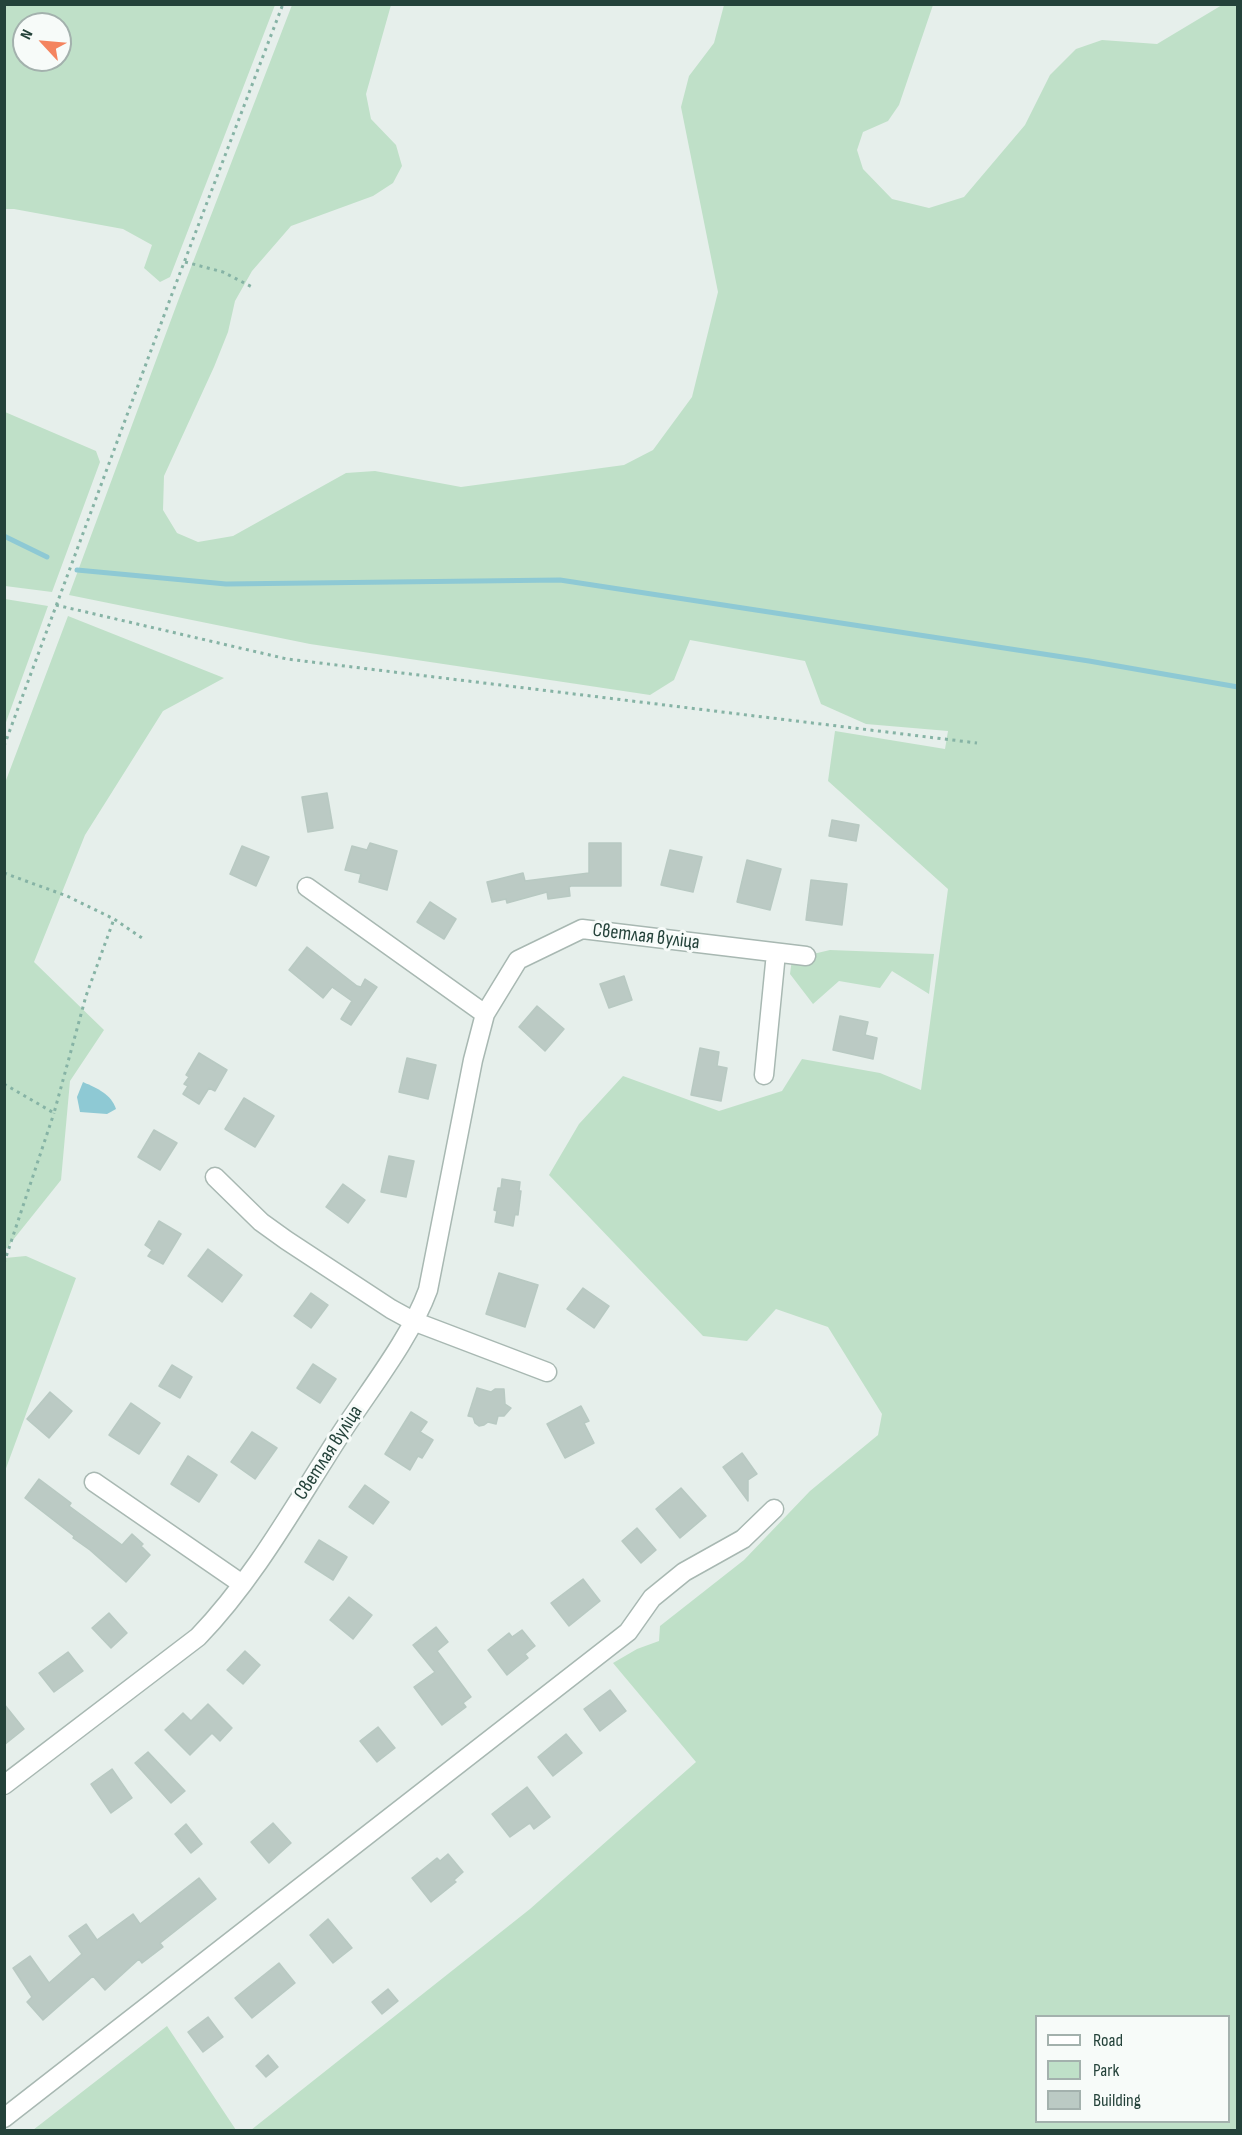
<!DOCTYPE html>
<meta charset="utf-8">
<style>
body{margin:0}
#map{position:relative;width:1242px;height:2135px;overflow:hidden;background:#e6efeb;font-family:"Sofia Sans Condensed",sans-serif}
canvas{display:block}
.frame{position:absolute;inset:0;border:6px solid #24423a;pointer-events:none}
.legend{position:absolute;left:1035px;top:2015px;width:195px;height:108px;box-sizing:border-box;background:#f7fbf9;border:2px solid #a3b1ad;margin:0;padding:8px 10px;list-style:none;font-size:18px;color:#24423a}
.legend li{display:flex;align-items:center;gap:12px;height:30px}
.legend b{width:30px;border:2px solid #a3b1ad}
.north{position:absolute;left:12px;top:12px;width:60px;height:60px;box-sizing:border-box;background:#f7fbf9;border:2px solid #a3b1ad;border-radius:50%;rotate:296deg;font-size:16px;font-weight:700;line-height:24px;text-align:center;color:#24423a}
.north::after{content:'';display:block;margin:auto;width:21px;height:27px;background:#f4845f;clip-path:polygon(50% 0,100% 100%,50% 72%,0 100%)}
</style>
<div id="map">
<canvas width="1242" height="2135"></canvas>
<div class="frame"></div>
<ul class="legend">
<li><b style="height:8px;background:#fff"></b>Road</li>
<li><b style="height:16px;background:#bfe0c8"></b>Park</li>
<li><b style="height:16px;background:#bbcac4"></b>Building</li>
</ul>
<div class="north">N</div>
</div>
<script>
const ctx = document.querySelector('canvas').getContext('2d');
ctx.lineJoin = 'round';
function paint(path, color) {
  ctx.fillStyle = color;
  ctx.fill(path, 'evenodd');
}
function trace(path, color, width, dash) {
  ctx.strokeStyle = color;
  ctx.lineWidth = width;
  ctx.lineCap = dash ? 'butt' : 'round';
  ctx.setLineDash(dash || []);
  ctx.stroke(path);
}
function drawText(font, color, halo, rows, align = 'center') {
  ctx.font = font + ' "Sofia Sans Condensed",sans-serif';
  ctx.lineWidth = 6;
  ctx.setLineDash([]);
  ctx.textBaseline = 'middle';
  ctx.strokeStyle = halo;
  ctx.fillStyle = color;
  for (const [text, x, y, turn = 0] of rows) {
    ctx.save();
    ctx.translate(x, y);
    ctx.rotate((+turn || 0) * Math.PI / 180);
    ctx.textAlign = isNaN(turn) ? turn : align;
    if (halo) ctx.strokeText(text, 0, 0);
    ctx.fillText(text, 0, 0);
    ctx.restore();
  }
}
paint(new Path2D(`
 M5,4L275,5L170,277L160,282L144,268L152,245L123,229L14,209H5ZM24,24H60V60H24Z
 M292,5H391L366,94L371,119L396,145L402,166L393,183L373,196L291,226L252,271L235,301L228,332L214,367L164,476L163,510L177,533L198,542L233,536L346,473L375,471L461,487L624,465L653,450L692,397L718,292L681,107L689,76L714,43L724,5H933L899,105L888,121L863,132L857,150L863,169L892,199L929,208L964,197L1025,125L1050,75L1076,49L1102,40L1157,44L1222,5H1237V2130H251L530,1909L696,1762L613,1663L637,1649L659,1641L660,1626L744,1560L810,1491L878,1435L882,1414L828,1327L776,1309L747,1341L703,1336L549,1175L579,1124L623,1076L719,1111L782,1091L802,1059L880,1073L921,1090L948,889L828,781L835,731L945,749L948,731L866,724L821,704L805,661L690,640L674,680L650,695L310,644L69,595L178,301ZM1036,2016H1228V2122H1036Z
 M5,412L96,451L100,462L52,592L5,586Z
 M5,599L48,606L5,725L4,599Z
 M68,616L224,678L163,711L85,835L34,962L104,1030L70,1081L61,1180L5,1250V783Z
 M830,950L934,954L929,994L892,971L880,988L839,981L813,1004L790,974L792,959Z
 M26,1256L76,1278L5,1471V1258Z
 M167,2026L236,2130H33Z`), '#bfe0c8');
paint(new Path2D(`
 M83,1082C97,1088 111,1094 116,1109L107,1114L80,1112L77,1097Z`), '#8ec9d4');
trace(new Path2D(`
 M4,536L47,557
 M77,570L226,584L560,580L1089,661L1238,687`), '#8ec9d4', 5);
const building = new Path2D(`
 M327,793L333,828L308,832L302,797Z
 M832,820L859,825L856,841L829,836Z
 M370,843L397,851L387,890L359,882L361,874L345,870L352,846L367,850Z
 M589,843H621V886H571L569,887L570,896L548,899L547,892L507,903L506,899L492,902L487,882L523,873L525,881L589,873Z
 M242,846L269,857L256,886L230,874Z
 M670,850L702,857L693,892L661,885Z
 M747,860L781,869L770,910L737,902Z
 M811,880L847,884L842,925L806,920Z
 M430,902L456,919L444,939L417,922Z
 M307,947L357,986L361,987L365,979L377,987L351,1025L341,1019L352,1001L332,987L323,998L289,970Z
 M624,976L632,1000L609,1008L600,984Z
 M537,1006L564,1029L545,1051L519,1027Z
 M840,1016L868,1022L865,1035L877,1038L873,1059L833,1050Z
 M700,1048L719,1052L717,1066L727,1068L721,1101L691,1095Z
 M199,1053L227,1070L215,1091L209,1088L199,1104L183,1094L188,1086L184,1084L189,1077L186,1075Z
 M407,1058L436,1065L428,1099L399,1092Z
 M244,1098L274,1116L255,1147L225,1129Z
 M154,1130L177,1143L160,1170L138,1157Z
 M389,1156L414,1161L406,1197L381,1192Z
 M502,1179L520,1182L519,1191H521L518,1215L515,1214L513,1226L495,1222L497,1211L494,1210L498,1188H501Z
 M343,1184L365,1200L348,1223L326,1207Z
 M159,1221L181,1234L163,1264L148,1256L152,1250L145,1245Z
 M208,1249L242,1275L222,1302L188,1276Z
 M499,1273L538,1285L525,1327L486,1314Z
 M583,1288L609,1306L594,1328L567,1309Z
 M311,1293L328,1305L311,1328L294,1316Z
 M313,1364L336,1379L320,1403L297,1388Z
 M172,1365L192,1377L180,1398L159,1386Z
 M477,1388L491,1392L495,1389H504L505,1404L511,1408L504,1416H498L496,1424L488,1422L484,1425L479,1426L475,1423L473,1417L468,1416Z
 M50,1392L72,1411L49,1438L27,1419Z
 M131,1403L160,1423L139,1454L109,1435Z
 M581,1406L589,1421L584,1423L594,1443L565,1458L547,1424Z
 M411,1412L427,1422L420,1432L433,1440L422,1458L418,1456L410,1470L385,1454Z
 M252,1432L277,1448L255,1479L231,1462Z
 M742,1453L757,1474L748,1480V1501L723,1467Z
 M188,1456L217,1475L199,1502L171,1484Z
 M39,1479L71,1503L69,1506L122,1545L132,1534L143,1544L141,1546L150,1555L126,1582L90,1550L73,1538L74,1536L25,1498Z
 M365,1485L389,1502L373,1524L349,1507Z
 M681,1488L706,1516L680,1538L656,1509Z
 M637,1528L656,1550L641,1563L622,1541Z
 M319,1540L347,1557L333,1580L305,1562Z
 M583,1579L600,1601L569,1626L551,1603Z
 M349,1597L372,1615L353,1639L330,1620Z
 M109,1613L127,1633L111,1648L92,1628Z
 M436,1627L448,1642L437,1651L471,1697L463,1703L466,1707L442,1725L414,1687L435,1672L413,1645Z
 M522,1630L535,1646L525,1654L528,1658L507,1675L488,1650L509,1633L512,1637Z
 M245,1651L260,1665L243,1684L227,1670Z
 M68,1652L83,1671L54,1692L39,1673Z
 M610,1690L626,1711L600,1731L584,1709Z
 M4,1704L24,1729L4,1745Z
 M208,1704L232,1728L220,1741L212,1733L190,1755L165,1730L183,1713L191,1721Z
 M378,1727L395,1748L377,1762L360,1741Z
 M566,1734L582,1753L553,1776L538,1757Z
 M148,1752L185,1791L171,1803L135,1763Z
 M112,1769L132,1798L111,1813L91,1784Z
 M527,1787L550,1817L534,1829L530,1823L510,1837L492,1814Z
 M273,1823L291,1843L269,1863L251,1842Z
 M186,1824L202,1844L191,1853L175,1834Z
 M448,1854L463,1872L454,1880L456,1882L431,1902L412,1878L437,1858L440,1861Z
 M199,1878L216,1899L160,1943L163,1947L142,1963L139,1959L105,1990L93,1976L43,2020L27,2002L32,1997L13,1968L30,1956L49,1983L82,1954L69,1936L86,1924L97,1940L133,1914L140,1924Z
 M328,1919L352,1948L333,1963L310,1935Z
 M279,1963L295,1983L252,2018L235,1998Z
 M388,1989L398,2001L382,2014L372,2002Z
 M208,2017L223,2037L203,2052L188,2032Z
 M268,2055L278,2067L266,2077L256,2066Z`);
paint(building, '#bbcac4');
trace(building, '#b8c9c2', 1.5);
const street = new Path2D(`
 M307,887L485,1014
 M764,1075L776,953
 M215,1177L261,1222L286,1240L391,1309L413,1321L547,1372
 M94,1482L242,1584
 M4,1785L198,1637C255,1578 296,1503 340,1435C369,1390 410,1339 428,1290L473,1060L485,1014L518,960L582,929L806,956
 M4,2118L628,1632L652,1598L684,1572L743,1539L774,1509`);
trace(street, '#a8b8b2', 21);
trace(new Path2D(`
 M185,262L223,272L254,288
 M56,605L287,659L977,743
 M4,746L172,294L283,4
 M4,873L67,896L114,919L145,940
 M4,1084L54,1113L86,996L114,919
 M4,1263L54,1113`), '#86b3a5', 3, [3, 4.5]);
trace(street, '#fff', 18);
drawText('20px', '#24423a', '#f7fbf9', [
 ["Светлая вуліца",646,937,7],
 ["Светлая вуліца",329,1453,-57]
]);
</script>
